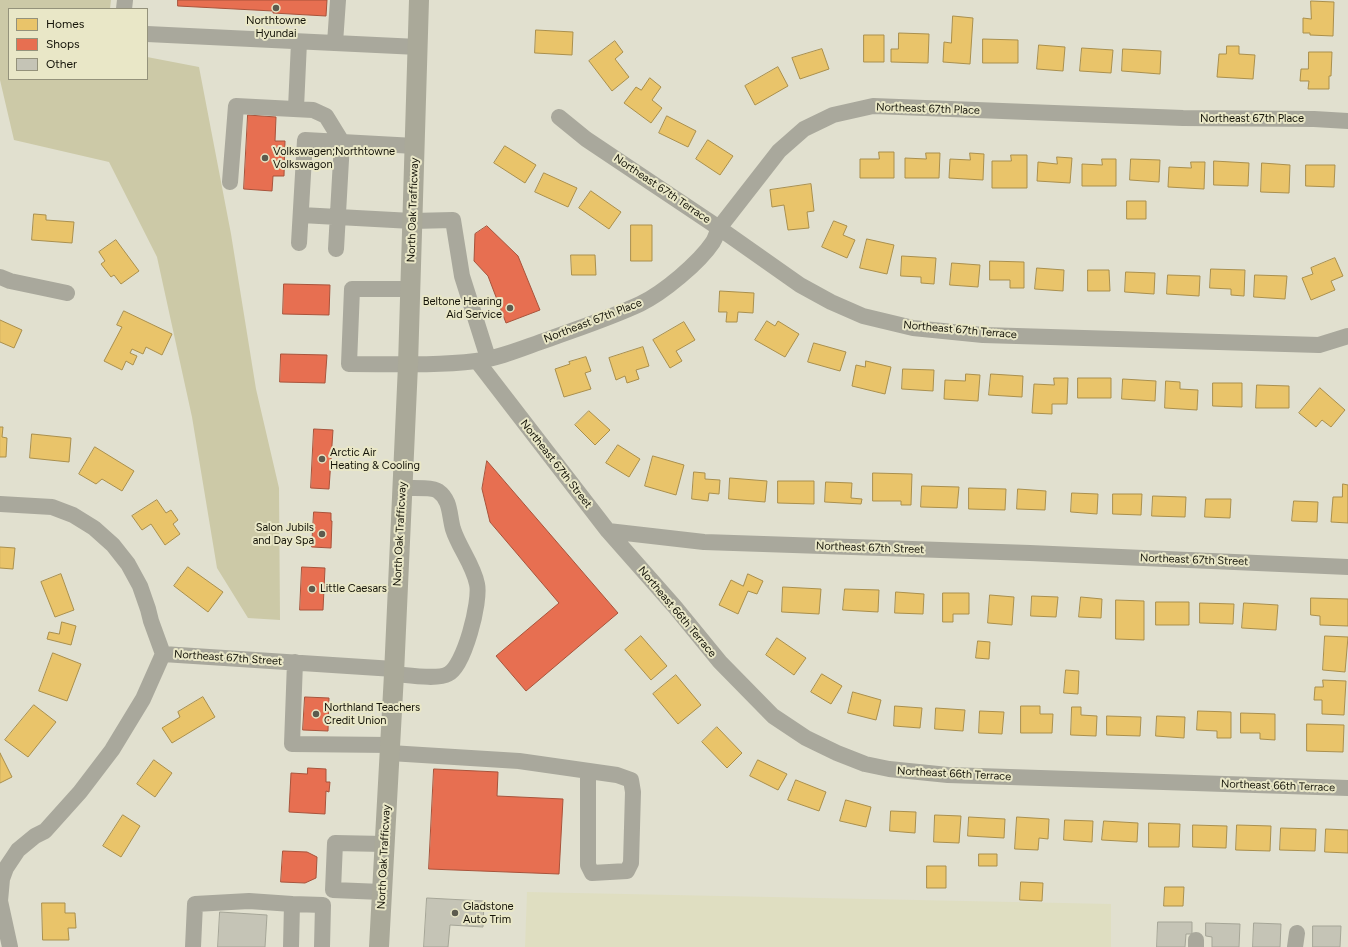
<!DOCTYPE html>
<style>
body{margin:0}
#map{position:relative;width:1348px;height:947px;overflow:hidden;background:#e1e0cf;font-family:Figtree,sans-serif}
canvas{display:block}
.legend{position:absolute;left:8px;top:8px;width:140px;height:72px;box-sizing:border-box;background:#e9e7c7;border:1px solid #94927b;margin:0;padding:5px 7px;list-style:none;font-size:12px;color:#141308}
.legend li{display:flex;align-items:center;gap:8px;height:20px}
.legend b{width:20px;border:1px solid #94927b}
</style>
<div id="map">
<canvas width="1348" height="947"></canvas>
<ul class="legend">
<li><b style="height:11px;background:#e9c46a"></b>Homes</li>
<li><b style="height:11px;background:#e76f51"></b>Shops</li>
<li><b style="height:11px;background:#c5c4b6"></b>Other</li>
</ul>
</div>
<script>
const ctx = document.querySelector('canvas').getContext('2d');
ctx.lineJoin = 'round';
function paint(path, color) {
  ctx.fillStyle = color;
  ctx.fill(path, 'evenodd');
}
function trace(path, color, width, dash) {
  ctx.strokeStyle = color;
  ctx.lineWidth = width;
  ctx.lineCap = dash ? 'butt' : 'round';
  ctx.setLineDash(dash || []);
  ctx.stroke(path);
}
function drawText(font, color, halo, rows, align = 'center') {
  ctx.font = font + ' Figtree,sans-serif';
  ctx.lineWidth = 4;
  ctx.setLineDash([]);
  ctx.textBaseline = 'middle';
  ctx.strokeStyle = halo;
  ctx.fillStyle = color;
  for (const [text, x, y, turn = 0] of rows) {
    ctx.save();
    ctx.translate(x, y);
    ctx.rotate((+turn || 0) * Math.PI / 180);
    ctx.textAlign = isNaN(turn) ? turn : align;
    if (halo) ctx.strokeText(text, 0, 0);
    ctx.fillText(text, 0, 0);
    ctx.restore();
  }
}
paint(new Path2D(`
 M527,892L1111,904V947H525Z`), '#dfdec1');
paint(new Path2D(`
 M0,0H111L110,9H9V79H147V57L199,67L231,234L256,389L279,488L280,620L248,618L217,568L192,417L157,257L109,162L14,140L0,80Z`), '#ccc9a7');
const homes = new Path2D(`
 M1311,1L1334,2L1333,36L1310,35V33H1303V18L1311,19Z
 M953,16L973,18L970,64L943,62L944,42L951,43Z
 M536,30L573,32L572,55L535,53Z
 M899,33L929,34L928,63L891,62V49H898Z
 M864,35H884V62H864Z
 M983,39L1018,40V63H983Z
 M615,41L623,52L615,59L629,77L612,91L589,61Z
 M1039,45L1065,47L1063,71L1037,69Z
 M1227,46H1239V54L1255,55L1253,79L1217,77L1219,54H1226Z
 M1082,48L1113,50L1111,73L1080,71Z
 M822,49L829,69L800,79L792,58Z
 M1123,49L1161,51L1160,74L1122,71Z
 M1309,52H1332L1331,76H1329V89H1308L1309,81H1300L1301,69H1308Z
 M778,67L788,86L755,105L745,86Z
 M650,78L661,87L652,100L662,108L651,123L624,103L636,87L641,90Z
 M667,116L696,131L688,147L659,133Z
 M708,140L733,156L720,175L696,159Z
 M505,146L536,165L525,183L494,163Z
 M879,152H894V178H860V159H879Z
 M926,153H940L939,178H905V158L926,159Z
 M970,153L984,154L983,180L949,178L950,159L970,160Z
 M1011,155H1027V188H992V161H1011Z
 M1057,157L1072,158L1070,183L1037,181L1038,162L1057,164Z
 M1102,159H1116V186H1082V164L1102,165Z
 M1131,159L1160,160L1159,182L1130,180Z
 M1214,161L1249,163L1248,186L1214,185Z
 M1191,162H1205L1204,189L1168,187L1169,167L1191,168Z
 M1262,163L1290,165L1289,193L1261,192Z
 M1306,165H1335L1334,187L1306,186Z
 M544,173L577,188L568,207L535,192Z
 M811,184L814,211L807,212L809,228L788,230L784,205L772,207L770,190Z
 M591,191L621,212L609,229L579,208Z
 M1127,201H1146V219H1127Z
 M34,214L46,215V220L74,222L72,243L32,240Z
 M834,221L847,226L843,235L855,240L847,258L822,247Z
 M631,225H652V261H631Z
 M867,239L894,245L887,274L860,268Z
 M116,240L139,271L121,284L114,275L111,277L101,264L105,261L99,252Z
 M571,255H595L596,275H572Z
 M902,256L936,258L934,284L921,283V277L901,276Z
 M1335,258L1343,276L1331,281L1335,290L1311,300L1302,278L1313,274L1311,268Z
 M990,261L1024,262V288H1010V280H990Z
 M952,263L980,265L978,287L950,285Z
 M1037,268L1064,270L1063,291L1035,289Z
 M1211,269L1245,270L1244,296L1231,295V289L1210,288Z
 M1088,270H1109L1110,291H1088Z
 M1126,272L1155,273L1154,294L1125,292Z
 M1168,275L1200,276L1199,296L1167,294Z
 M1255,275L1287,276L1285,299L1254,297Z
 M720,291L754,293L753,313L738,312L737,322H726L727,312H719Z
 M124,311L172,334L162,355L146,347L143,354L132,349L130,353L137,356L133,365L126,361L122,370L104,361L122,327L117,325Z
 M0,320L22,330L14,348L0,342Z
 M767,321L775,326L778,321L799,334L785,357L755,340Z
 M684,322L695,340L676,351L682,361L670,368L653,340Z
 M814,343L846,352L840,371L808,362Z
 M643,347L649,366L636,370L639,379L627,383L625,376L616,380L609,358Z
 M586,357L591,371L585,373L591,389L564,397L555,369L570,364L569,362Z
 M866,361L891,367L885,394L852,386L856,365L865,367Z
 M903,369L934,370L933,391L902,389Z
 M966,374L980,375L978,401L944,399L945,380L965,381Z
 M991,374L1023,376L1022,397L989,395Z
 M1054,378H1068L1067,404H1052V414L1032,413L1034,384L1054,385Z
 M1078,378H1111V398H1078Z
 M1123,379L1156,381L1155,401L1122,399Z
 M1166,381L1180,382V389L1198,390L1197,410L1165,408Z
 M1213,383H1242V407L1213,406Z
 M1257,385L1289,386V408H1256Z
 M1320,388L1345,410L1331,427L1322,420L1316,427L1299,413Z
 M589,411L610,430L595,445L575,425Z
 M0,427H3L2,437L7,438L6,457H0Z
 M32,434L71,438L69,462L30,458Z
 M618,445L640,459L629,477L606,463Z
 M95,447L134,471L122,491L102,479L96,484L79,474Z
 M653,456L684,465L676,495L645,486Z
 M694,472L705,473V479L720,480L719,494L709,493L708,501L692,499Z
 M873,473L912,474L911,505H901V501H873Z
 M730,478L767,481L765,502L729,499Z
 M778,481H814V504L778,503Z
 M826,482L852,483L851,498L862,499L861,504L825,502Z
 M1343,484L1348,485V523L1331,522L1333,497H1342Z
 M922,486L959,487L957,508L921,507Z
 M969,488L1006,489L1005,510L969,509Z
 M1018,489L1046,491L1045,510L1017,509Z
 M1072,493L1098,494L1097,514L1071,512Z
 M1113,494H1142L1141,515L1113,514Z
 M1153,496L1186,497L1185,517L1152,516Z
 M1206,499H1231L1230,518L1205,517Z
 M157,500L166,513L171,510L178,520L173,524L180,534L165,545L151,524L142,530L132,516Z
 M1294,501L1318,502L1317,522L1292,521Z
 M0,547L15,548L13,569L0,568Z
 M188,567L223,592L208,612L174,586Z
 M61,574L74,610L55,617L41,582Z
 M748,574L763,581L757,594L748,591L738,614L719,605L731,580L743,586Z
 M783,587L821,589L819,614L782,612Z
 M845,589L879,590L878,612L843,610Z
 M896,592L924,594L923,614L895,613Z
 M943,593H969V614H953V622H943Z
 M990,595L1014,597L1012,625L988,623Z
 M1032,596L1058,597L1056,617L1031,616Z
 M1081,597L1102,599L1101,618L1079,617Z
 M1311,598L1348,599V626L1320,625V616L1311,615Z
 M1116,600L1144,601V640L1116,639Z
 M1156,602H1189V625H1156Z
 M1200,603L1234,604L1233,624L1200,623Z
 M1244,603L1278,605L1276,630L1242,628Z
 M62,622L76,626L71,645L47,639L49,632L59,634Z
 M641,636L667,666L651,680L625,650Z
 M1325,636L1348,637L1345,672L1323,670Z
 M777,638L806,658L794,675L766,655Z
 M978,641L990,642L989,659L976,658Z
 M53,653L81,664L67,701L39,691Z
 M1066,670L1079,671L1078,694L1064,693Z
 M822,674L842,686L831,704L811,692Z
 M676,675L701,705L678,724L653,694Z
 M1323,680L1346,681L1344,715L1322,714V700H1314L1315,687H1323Z
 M853,692L881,700L876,720L848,713Z
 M203,697L215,717L172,743L162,728L180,717L178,712Z
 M34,705L56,722L28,757L5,740Z
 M895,706L922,708L920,728L894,726Z
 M1021,706H1040V714H1053L1052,733H1021Z
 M1072,707H1081V715L1097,716L1096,736L1071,735Z
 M936,708L965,710L963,731L935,729Z
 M980,711L1004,712L1002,734L979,733Z
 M1198,711L1231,712V738H1217V731L1197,730Z
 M1241,713L1275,714V740L1260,739V733H1241Z
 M1107,716L1141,717L1140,736L1107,735Z
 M1157,716L1185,717L1184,738L1156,736Z
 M1307,724L1344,725L1343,752L1307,751Z
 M717,727L742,753L727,768L702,742Z
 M0,753L12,777L0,783Z
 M154,760L172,773L155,797L137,784Z
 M758,760L787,774L778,790L750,776Z
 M796,780L826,792L819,811L788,800Z
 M846,800L871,807L866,827L840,821Z
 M891,811L916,812L915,833L890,831Z
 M123,815L140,826L121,857L103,846Z
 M935,815L961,816L959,843L934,842Z
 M969,817L1005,819L1004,838L968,836Z
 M1017,817L1049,819L1048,839L1039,838L1038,850L1015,849Z
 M1065,820L1093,821L1092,842L1064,840Z
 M1104,821L1138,823L1137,842L1102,840Z
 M1149,823L1180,824L1179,847H1149Z
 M1193,825L1227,826L1226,848L1193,847Z
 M1237,825L1271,826L1270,851L1236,850Z
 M1281,828L1316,829L1315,851L1280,850Z
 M1326,829L1348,830V853L1325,852Z
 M979,854H997V866H979Z
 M927,866H946V888H927Z
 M1021,882L1043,883L1042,901L1020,900Z
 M1165,887H1184L1183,906H1164Z
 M42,903H65V913H75L76,928H68L69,940H43Z`);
paint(homes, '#e9c46a');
trace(homes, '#a98f4d', 1);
const shops = new Path2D(`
 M178,0H327L326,16L273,13V11L178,6Z
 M248,115L276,117L275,141H285L284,176H273L272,191L244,189Z
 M487,226L518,256L540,310L506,323L488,276L474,261L475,234Z
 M284,284L330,285L329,315L283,314Z
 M281,354L327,355L325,383L280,382Z
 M314,429L333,430L329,489L311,488Z
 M487,461L618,613L526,691L496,656L559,603L490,522L482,489Z
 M314,512L331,513V521H332L331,548L312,547Z
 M302,567L325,568L323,610H300Z
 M305,697L329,698L328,731L303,730Z
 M308,768L326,769V782H330L329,792L326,791L325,814L289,812L291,773L307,774Z
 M434,769L498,772L497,796L563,799L559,874L429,869Z
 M283,851L307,852L317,857L316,878L305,883L281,882Z`);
paint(shops, '#e76f51');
trace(shops, '#a8533b', 1);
const building = new Path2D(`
 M427,898L484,901L483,927L450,925L448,947H424Z
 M220,912L267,915L265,947H218Z
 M1158,922H1192V934H1186L1185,947H1157Z
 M1206,923L1240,924L1239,947H1212V937L1206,936Z
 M1254,923L1281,924L1280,947H1253Z
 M1313,926H1341L1340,947H1313Z`);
paint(building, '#c5c4b6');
trace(building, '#a5a597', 1);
trace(new Path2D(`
 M124,9L125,0
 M147,34L418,47
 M335,43L338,0
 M296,108L299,42
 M559,117L586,139L719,228L800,285L831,302L863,316L913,328L983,335L1319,345L1348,336
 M230,182L236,106L313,110L326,116L342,142L336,249
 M301,215L412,221L453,220L462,276L488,358
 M299,243L305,140L415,146
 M0,277L10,281L67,293
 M410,289H352L349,364C391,364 434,366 476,361C501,358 525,347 549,339C579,328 610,318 640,304C663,293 699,263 713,242C716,237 717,232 719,228L779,151L804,129L833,115L873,106L1183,118L1314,119L1348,121
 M477,361L608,531L675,607L720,662L773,716L806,738L837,753L865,764L889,769L948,775L1348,788
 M0,504L52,507L73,515L94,528L113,545L128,564L140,586L148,609L151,621L163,654
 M608,531L704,542L1030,553L1348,567
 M163,654L394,669
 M295,662L292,744L390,745
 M394,674C407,675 438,680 448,674C464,667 481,601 477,584C473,564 459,548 453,529C449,515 451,500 438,491C433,487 410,488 403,488
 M390,753L519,761L617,775L631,780L633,792L631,863L627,871L592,873L588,865V771
 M382,892L333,890L335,843L384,844
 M292,904L323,905L322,947
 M10,947L0,901L2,879L6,868L18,850L35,836L45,831L80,792L112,750L143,699L163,654
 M193,947L195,904L249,901L292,904L291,947
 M1196,947V940
 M1295,947L1297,933`), '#a9a89c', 16);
trace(new Path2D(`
 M379,947L394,674L408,365L419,0`), '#aaa999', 20);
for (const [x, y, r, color] of [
 [276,8,4,"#5c5b4e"],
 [265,158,4,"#5c5b4e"],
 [510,308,4,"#5c5b4e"],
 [322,459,4,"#5c5b4e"],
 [322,534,4,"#5c5b4e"],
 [312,589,4,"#5c5b4e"],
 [316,714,4,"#5c5b4e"],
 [455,913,4,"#5c5b4e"]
]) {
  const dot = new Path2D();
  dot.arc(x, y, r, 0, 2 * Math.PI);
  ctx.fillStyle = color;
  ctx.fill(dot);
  trace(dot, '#e9e7c7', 1.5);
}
drawText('11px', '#141308', '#e9e7c7', [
 ["Northtowne",276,21,"center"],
 ["Hyundai",276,34,"center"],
 ["Volkswagen;Northtowne",273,152],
 ["Volkswagon",273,165],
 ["Beltone Hearing",502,302,"right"],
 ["Aid Service",502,315,"right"],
 ["Arctic Air",330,453],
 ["Heating & Cooling",330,466],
 ["Salon Jubils",314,528,"right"],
 ["and Day Spa",314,541,"right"],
 ["Little Caesars",320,589],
 ["Northland Teachers",324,708],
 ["Credit Union",324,721],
 ["Gladstone",463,907],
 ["Auto Trim",463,920]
], 'left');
drawText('11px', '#141308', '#e9e7c7', [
 ["Northeast 67th Place",928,109,2],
 ["Northeast 67th Place",1252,119],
 ["Northeast 67th Terrace",662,189,34],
 ["North Oak Trafficway",413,210,-88],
 ["Northeast 67th Place",593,321,-21],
 ["Northeast 67th Terrace",960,330,5],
 ["Northeast 67th Street",556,464,52],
 ["North Oak Trafficway",400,534,-87],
 ["Northeast 67th Street",870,548,2],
 ["Northeast 67th Street",1194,560,2],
 ["Northeast 66th Terrace",677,612,50],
 ["Northeast 67th Street",228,658,4],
 ["Northeast 66th Terrace",954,774,3],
 ["Northeast 66th Terrace",1278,786,2],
 ["North Oak Trafficway",384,857,-87]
]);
</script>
